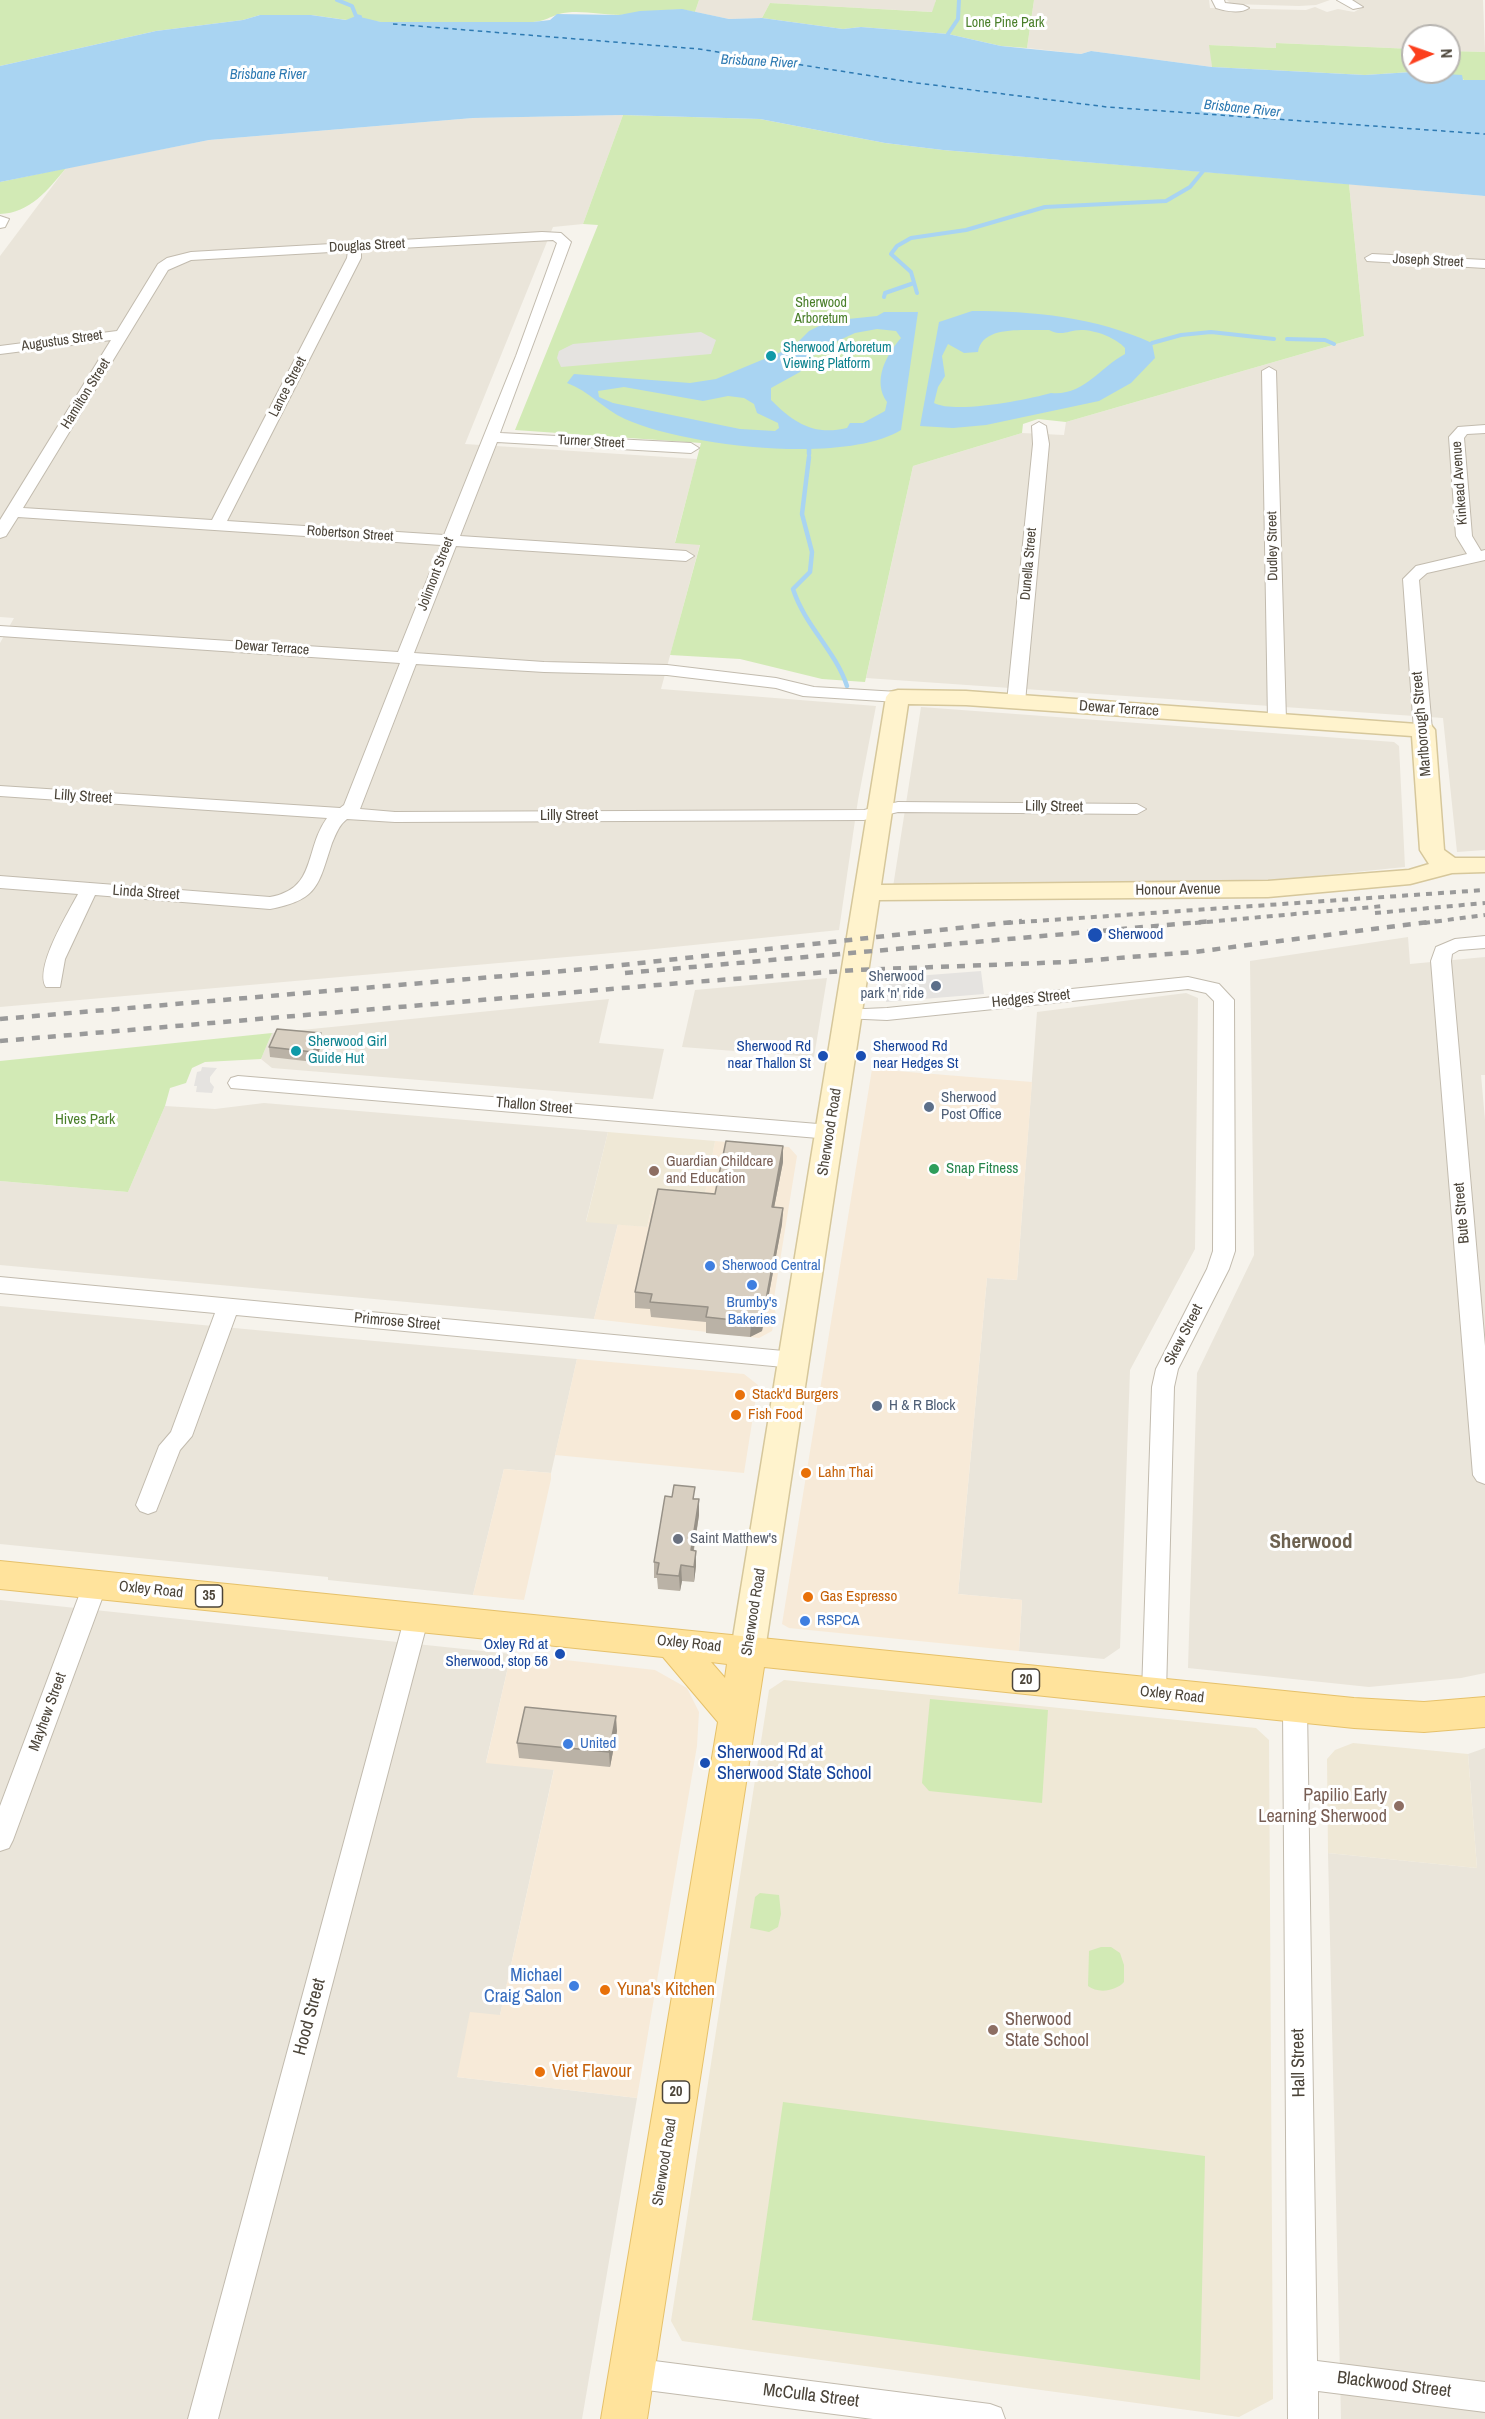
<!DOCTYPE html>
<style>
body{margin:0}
#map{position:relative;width:1485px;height:2419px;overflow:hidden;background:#f6f3ec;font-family:"Archivo Narrow",sans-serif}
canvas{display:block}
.north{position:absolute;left:1401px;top:24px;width:60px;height:60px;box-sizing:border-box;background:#fff;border:2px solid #b7b4b0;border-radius:50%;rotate:88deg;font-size:16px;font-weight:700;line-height:24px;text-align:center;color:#4b4439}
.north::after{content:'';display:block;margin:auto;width:21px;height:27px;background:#fc3f1d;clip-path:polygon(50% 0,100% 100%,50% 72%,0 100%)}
</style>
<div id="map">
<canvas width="1485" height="2419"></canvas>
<div class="north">N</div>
</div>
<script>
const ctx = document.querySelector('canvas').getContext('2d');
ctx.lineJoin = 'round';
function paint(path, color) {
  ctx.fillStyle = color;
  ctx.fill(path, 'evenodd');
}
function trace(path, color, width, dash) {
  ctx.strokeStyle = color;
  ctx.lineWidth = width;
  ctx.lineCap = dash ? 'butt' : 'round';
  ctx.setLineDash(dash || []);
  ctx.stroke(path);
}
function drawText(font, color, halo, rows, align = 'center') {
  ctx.font = font + ' "Archivo Narrow",sans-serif';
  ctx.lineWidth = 6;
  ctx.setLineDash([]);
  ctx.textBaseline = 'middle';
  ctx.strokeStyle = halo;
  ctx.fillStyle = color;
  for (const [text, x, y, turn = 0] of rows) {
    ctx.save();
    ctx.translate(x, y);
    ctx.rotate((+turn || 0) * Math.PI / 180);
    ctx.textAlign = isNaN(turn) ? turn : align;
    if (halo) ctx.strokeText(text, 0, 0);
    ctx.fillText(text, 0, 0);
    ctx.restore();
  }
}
paint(new Path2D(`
 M699,0H936L933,12L770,3L762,18L729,19L695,12Z
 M1034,0H1209L1210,8L1306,10L1315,7L1327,12L1338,9L1354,12L1363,7L1352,0H1483L1485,52L1449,51V36H1413V49L1277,43V48L1210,45L1212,67L1091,51L1081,54L1027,48Z
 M1227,0H1330L1316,5L1299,6L1231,4Z
 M623,115L583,224L553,227L465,444L697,459L675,542L700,544L661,689L876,706L858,800L839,930L635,951L0,1007V643L14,618L0,617V256L66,168L209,140L473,118Z
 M1349,184L1485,196V850L1457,852L1443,718L866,678L913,466L1022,433L1064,435L1066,422L1364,336Z
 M921,707L1394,742L1399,746L1405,867L1276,880L893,887Z
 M1408,937L1410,964L1485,957V1075H1481L1485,1120V1673L1461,1678L1369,1687L1188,1668L1197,1373L1254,1255L1250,961Z
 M827,978L814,1057L682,1047L695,990Z
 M1186,993L1198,998L1195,1249L1130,1370L1120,1648L1104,1659L1019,1651L1022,1600L958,1594L987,1278L1017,1280L1037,1012Z
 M609,999L599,1043L664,1049L653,1099L272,1068L261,1059L272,1033Z
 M264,1103L608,1132L586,1221L618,1224L594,1319L0,1265V1181L128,1192L165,1106L215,1109Z
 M0,1306L330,1337L577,1359L551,1473L504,1469L473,1595L328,1580V1577L0,1544Z
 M0,1600L511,1654L486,1762L554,1769L500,2015L457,2077L637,2098L582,2419H0Z
 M1485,1748V2419H1341L1328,1853L1477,1868L1468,1754Z`), '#eae5da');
paint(new Path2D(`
 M872,1069L1032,1082L1017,1280L987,1278L958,1594L1022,1600L1019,1651L789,1628L782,1624Z
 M715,1141L789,1147L797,1156L773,1304L776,1314L772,1331L759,1338L594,1319L618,1224L647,1227L653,1200L703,1204Z
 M577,1359L744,1374L758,1385L744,1473L555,1455Z
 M504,1469L551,1473V1479L524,1600L473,1595Z
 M511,1654L655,1670L687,1688L699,1712L697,1746L637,2098L457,2077L470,2012L500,2015L554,1770L486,1763Z`), '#f7ead8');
paint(new Path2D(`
 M608,1132L715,1141L703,1204L653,1200L647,1227L586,1222Z
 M784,1680L1256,1728L1269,1740L1273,2399L1239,2417L682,2341L671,2321L769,1690Z
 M1353,1743L1468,1754L1477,1868L1328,1853L1327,1759L1335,1750Z`), '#efe8d6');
paint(new Path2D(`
 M0,0H699L695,12C671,6 644,14 620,15C601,15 578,9 559,14C549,17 546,21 533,22H381L365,20L360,17L347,20L311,15H260L243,20L156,31L0,66Z
 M936,0H1034L1027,48L1001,46L948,34L861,27L843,29L762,18L770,3L932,12Z
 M1276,43L1413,49V72H1449V51L1485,52V80L1467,82L1461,78L1412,72L1365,75L1212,67L1209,45L1276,48Z
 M623,115L760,119L885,143L943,150L1349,184L1364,336L1066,422L1038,419L1023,424L1022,433L913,466L865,682L822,679L740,659L670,655L700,545L675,543L701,443L515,430L598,225L583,224Z
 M66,168C48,190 30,213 0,214V182Z
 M272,1033L261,1059L205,1062L192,1068L186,1083L170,1088L165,1106L128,1192L0,1181V1061Z
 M930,1699L1048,1710L1042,1803L929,1791L922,1783Z
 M760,1893L779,1895L781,1914L778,1927L769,1932L750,1928L755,1897Z
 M1101,1947H1111L1120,1953L1124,1965V1982C1116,1991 1098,1994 1088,1986L1089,1951Z
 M783,2102L1205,2156L1200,2380L752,2320Z`), '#d2eab5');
paint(new Path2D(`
 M701,332L716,340L711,354L561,367L557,358L559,351L573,344Z
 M981,971L984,994L886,1002L890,978Z
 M202,1067L217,1068L210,1077V1082L214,1087L212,1093L196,1092L197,1086H194L197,1072L201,1071Z`), '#e5e3e0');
paint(new Path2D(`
 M682,9L729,19L762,18L843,29L861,27L948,34L1001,46L1081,54L1091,51L1212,67L1365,75L1412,72L1462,75L1463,80H1485V196L943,150L885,143L760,119L623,115L473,118L209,140L0,182V66L156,31L243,20L260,15H311L346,20L356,16L381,22H533L550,20L557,14L619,15L640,11Z
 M972,311C1033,311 1096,317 1152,343L1155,358L1131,383L1099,401L986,425L953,428L920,426L939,322ZM1049,330C1063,337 1068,330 1081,330C1096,330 1116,338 1125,348V354C1099,368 1084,396 1051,393C1027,400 955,414 934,403L938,387L945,376L942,356L948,344L964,353L978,352C982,324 1027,331 1049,330Z
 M884,312H918L901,430C844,465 685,446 625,419C603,409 589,391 567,383L574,374L690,383L716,379L793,347L809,331L829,321L877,316ZM877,329L896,331L901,338C886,355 872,381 887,402L885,411L863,423H850L847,428C814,436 794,423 771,400V388L800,372L811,357L833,343L855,333ZM624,387L703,401L728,396L744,398L754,404L757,413L778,423L779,428L775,431L740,429L613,403L599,397L598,391Z`), '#a9d4f2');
trace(new Path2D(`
 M337,0L352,6L356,16L360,17
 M948,34L958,19L959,0
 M917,293L911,272L891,254L897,246L911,238L966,230L1045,207L1166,201L1190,187L1208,165
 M884,297L885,293L914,283
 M1287,339L1325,340L1334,344
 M1152,343L1181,335L1211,332L1274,339`), '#a9d4f2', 4);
trace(new Path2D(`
 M809,448V454
 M809,457L802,514L812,552L810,572L793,589C805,626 835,650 847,686`), '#a9d4f2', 4.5);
trace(new Path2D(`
 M393,24L699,49L917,83L1107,107L1485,134`), '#2e7ab2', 1.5, [4.5, 4]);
const street = new Path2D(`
 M1212,0H1224L1225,3L1243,5L1249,8C1241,14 1225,11 1216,8Z
 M1337,0H1352L1363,7L1353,9Z
 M0,216L9,219L5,227L0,228Z
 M542,232L561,233L571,242L500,433L691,443L699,448L691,453L497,442L460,536L686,551L694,556L686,561L456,546L414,653L544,662L667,665L776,678L814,687L898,692L906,697L898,702L803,696L776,688L667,675L544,672L416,664L360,809L395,812L864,810L898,802L1137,804L1146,809L1137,814L898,812L864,820L395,822L347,819C339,825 336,834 332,843C318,886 318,900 270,909L95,895L65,959L60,987H46C34,968 68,913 78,894L0,888V876L270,897C317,889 304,850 327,818L0,796V786L340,808L344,805L400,663L0,636V626L398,652L441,545L18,517L6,536L0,538V520L111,340L0,354V346L117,331L158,264L167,258L191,252ZM553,240L557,243L516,356L444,535L227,521L361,258V250ZM348,251L347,258L212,520L23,508L168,270L191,260Z
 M1372,254L1485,260V268L1367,261L1365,258Z
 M1269,367L1276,371L1286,720L1277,725L1268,720L1262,371Z
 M1039,422L1046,426L1049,444L1025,702L1016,707L1007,702L1033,444L1032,426Z
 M1485,425V433L1467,434L1464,438L1472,536L1481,551L1485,550V560L1427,573L1419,580L1432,730L1423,735L1414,730L1403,579L1416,566L1467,554L1456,536L1449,437L1458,427Z
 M1485,936V948L1459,950L1452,954L1451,961L1485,1346V1484L1477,1481L1473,1475L1431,961L1436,947L1455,939Z
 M1188,977L1219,984L1234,1000L1235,1251L1229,1269L1178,1369L1174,1387L1166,1693L1163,1700L1154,1703L1145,1700L1142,1693L1152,1387L1156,1369L1207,1269L1213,1251L1214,1001L1206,993L1188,989L887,1020L842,1018L839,1014L842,1010L887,1008Z
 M238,1076L830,1125L837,1127L840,1132L837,1137L830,1139L231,1088L228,1083L231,1078Z
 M0,1277L794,1352L802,1354L805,1360L802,1366L794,1368L236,1315L192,1436L180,1450L156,1511L148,1514L140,1511L136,1505L159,1446L171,1432L215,1313L0,1293Z
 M95,1576L103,1578L107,1585L13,1840L9,1848L0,1851V1806L83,1585L87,1578Z
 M417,1607L426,1609L429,1616L218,2419H188L405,1616L408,1609Z
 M1295,1697L1304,1700L1307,1707L1317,2361L1485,2382V2412L1318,2391V2419H1288L1283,1707L1286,1700Z
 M631,2358L990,2404L1001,2408L1005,2419H873L631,2388L620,2383L616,2373L620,2363Z`);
const secondary = new Path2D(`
 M898,690L966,691L1431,725L1435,730L1444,850L1455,858H1485V872L1452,873L1410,884L1268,897L879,900L765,1650L760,1659L748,1663L736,1659L731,1650L886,697L890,692ZM908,704L966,705L1412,736L1420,850L1429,864L1409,870L1268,881L881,885Z`);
const primary = new Path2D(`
 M0,1561L1354,1698L1424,1702L1485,1697V1727L1424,1732L1354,1728L764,1667L647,2419H601L718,1722L663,1657L0,1589ZM711,1662L727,1664L725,1678Z`);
trace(street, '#c2bbae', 2);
trace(secondary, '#d6c79b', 3);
trace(primary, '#e6c16a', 2);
paint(street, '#fff');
paint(secondary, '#fff3cd');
paint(primary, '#ffe39c');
trace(new Path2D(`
 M1375,913L1485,903
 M1007,923L1485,890
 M1195,923L1384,906
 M1424,923L1485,915`), '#9a9a9a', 4, [6, 6]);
trace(new Path2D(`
 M625,973L1212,921
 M0,1019L586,969L1022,921
 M0,1041L693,982L856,970L1068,962L1194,952L1436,921`), '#9a9a9a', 4.5, [8, 8]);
paint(new Path2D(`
 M322,1044L314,1062L270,1057L269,1047Z
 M783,1162L774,1208H783L782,1224L762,1331L750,1337L706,1333V1322L651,1317L650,1309L635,1308V1292L715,1194Z
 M672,1497L699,1499V1515L694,1550L696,1566L694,1582L682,1581L680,1591L658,1589L657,1578H654V1562Z
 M617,1731L610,1767L519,1758L517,1743Z`), '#bab2a6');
paint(new Path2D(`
 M321,1033L322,1044L314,1062L313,1052Z
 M783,1146V1162L771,1223L772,1207Z
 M783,1208L782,1224L762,1331L750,1337L751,1322Z
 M699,1499V1515L691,1566V1550Z
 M696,1551V1566L694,1582V1567Z
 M681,1565L682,1581L680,1591L679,1576Z
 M616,1716L617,1731L610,1767L609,1752Z`), '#979187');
const building = new Path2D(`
 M277,1029L321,1033L313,1052L269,1047Z
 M726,1141L783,1146L772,1207L783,1208L763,1316L751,1322L706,1317L708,1307L650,1302L652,1294L635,1292L658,1189L715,1194Z
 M674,1485L695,1487L693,1499H699L691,1550L696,1551L694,1567L681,1565L679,1576L657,1574L659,1563L654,1562L665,1496L672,1497Z
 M525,1707L616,1716L609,1752L517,1743Z`);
paint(building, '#d8cfc1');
trace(building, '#979187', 1.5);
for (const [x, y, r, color] of [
 [771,356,6,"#0f9aa8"],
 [1095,935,8,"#1a4fb4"],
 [936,986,6,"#5c6f8a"],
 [296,1051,6,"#0f9aa8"],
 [823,1056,6,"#1a4fb4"],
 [861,1056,6,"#1a4fb4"],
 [929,1107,6,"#5c6f8a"],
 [934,1169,6,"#2e9e5b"],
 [654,1171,6,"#8d6e63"],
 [710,1266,6,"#3f7fe0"],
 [752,1285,6,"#3f7fe0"],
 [740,1395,6,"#e8710a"],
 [877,1406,6,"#5c6f8a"],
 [736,1415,6,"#e8710a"],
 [806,1473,6,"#e8710a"],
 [678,1539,6,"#6b7280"],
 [808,1597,6,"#e8710a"],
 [805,1621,6,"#3f7fe0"],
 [560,1654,6,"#1a4fb4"],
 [568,1744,6,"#3f7fe0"],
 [705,1763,6,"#1a4fb4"],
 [1399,1806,6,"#8d6e63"],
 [574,1986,6,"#3f7fe0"],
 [605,1990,6,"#e8710a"],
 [993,2030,6,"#8d6e63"],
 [540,2072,6,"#e8710a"]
]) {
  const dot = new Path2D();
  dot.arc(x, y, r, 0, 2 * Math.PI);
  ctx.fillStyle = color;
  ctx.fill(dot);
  trace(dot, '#fff', 2);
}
drawText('14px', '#4a7f2a', '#fff', [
 ["Lone Pine Park",1005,23],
 ["Sherwood",821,303],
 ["Arboretum",821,319]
]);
drawText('italic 14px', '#2e7ab2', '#fff', [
 ["Brisbane River",759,62,3],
 ["Brisbane River",268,75],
 ["Brisbane River",1242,109,6]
]);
drawText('14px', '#4b4439', '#fff', [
 ["Douglas Street",367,246,-3],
 ["Joseph Street",1428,261,3],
 ["Augustus Street",62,341,-8],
 ["Lance Street",288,387,-63],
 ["Hamilton Street",86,394,-58],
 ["Turner Street",591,442,3],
 ["Kinkead Avenue",1460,483,-94],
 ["Robertson Street",350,534,4],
 ["Dudley Street",1273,546,-91],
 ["Dunella Street",1029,564,-85],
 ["Jolimont Street",436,574,-69],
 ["Dewar Terrace",272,648,4]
]);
drawText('14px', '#0d838f', '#fff', [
 ["Sherwood Arboretum",783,348],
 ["Viewing Platform",783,364]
], 'left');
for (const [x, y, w] of [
 [209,1596,27],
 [1026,1680,27],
 [676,2092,27]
]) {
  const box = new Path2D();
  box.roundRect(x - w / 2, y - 11, w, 22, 4.5);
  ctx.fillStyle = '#fff';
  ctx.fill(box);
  trace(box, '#4b4439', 1.5);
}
drawText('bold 14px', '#4b4439', null, [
 ["35",209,1596],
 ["20",1026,1680],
 ["20",676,2092]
]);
drawText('15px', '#4b4439', '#fff', [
 ["Dewar Terrace",1119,709,4],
 ["Marlborough Street",1422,724,-95],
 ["Lilly Street",83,797,4],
 ["Lilly Street",1054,807,1],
 ["Lilly Street",569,816],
 ["Honour Avenue",1178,890,-1],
 ["Linda Street",146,893,4],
 ["Hedges Street",1031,999,-6],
 ["Thallon Street",534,1106,5],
 ["Sherwood Road",830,1132,-81],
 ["Bute Street",1462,1213,-95],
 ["Primrose Street",397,1322,5],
 ["Skew Street",1184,1335,-63],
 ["Oxley Road",151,1590,6],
 ["Sherwood Road",754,1612,-81],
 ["Oxley Road",689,1644,6],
 ["Oxley Road",1172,1695,6],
 ["Mayhew Street",48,1712,-70],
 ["Sherwood Road",665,2162,-81]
]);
drawText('15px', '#164399', '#fff', [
 ["Sherwood",1108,935],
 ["Sherwood Rd",811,1047,"right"],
 ["near Thallon St",811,1064,"right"],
 ["Sherwood Rd",873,1047],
 ["near Hedges St",873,1064],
 ["Oxley Rd at",548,1645,"right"],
 ["Sherwood, stop 56",548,1662,"right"]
], 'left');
drawText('15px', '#4e5e75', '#fff', [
 ["Sherwood",924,977,"right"],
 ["park 'n' ride",924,994,"right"],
 ["Sherwood",941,1098],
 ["Post Office",941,1115],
 ["H & R Block",889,1406]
], 'left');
drawText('15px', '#0d838f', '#fff', [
 ["Sherwood Girl",308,1042],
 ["Guide Hut",308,1059]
], 'left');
drawText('15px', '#4a7f2a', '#fff', [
 ["Hives Park",85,1120]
]);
drawText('15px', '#785e54', '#fff', [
 ["Guardian Childcare",666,1162],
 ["and Education",666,1179]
], 'left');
drawText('15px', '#27864d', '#fff', [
 ["Snap Fitness",946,1169]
], 'left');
drawText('15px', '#366cbe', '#fff', [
 ["Sherwood Central",722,1266],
 ["Brumby's",752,1303,"center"],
 ["Bakeries",752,1320,"center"],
 ["RSPCA",817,1621],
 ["United",580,1744]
], 'left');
drawText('15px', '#c56008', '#fff', [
 ["Stack'd Burgers",752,1395],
 ["Fish Food",748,1415],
 ["Lahn Thai",818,1473],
 ["Gas Espresso",820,1597]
], 'left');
drawText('15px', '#5b616d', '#fff', [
 ["Saint Matthew's",690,1539]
], 'left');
drawText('18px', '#164399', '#fff', [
 ["Sherwood Rd at",717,1753],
 ["Sherwood State School",717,1774]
], 'left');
drawText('18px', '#785e54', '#fff', [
 ["Papilio Early",1387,1796],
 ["Learning Sherwood",1387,1817],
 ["Sherwood",1005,2020,"left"],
 ["State School",1005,2041,"left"]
], 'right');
drawText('18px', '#366cbe', '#fff', [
 ["Michael",562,1976],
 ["Craig Salon",562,1997]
], 'right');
drawText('18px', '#c56008', '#fff', [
 ["Yuna's Kitchen",617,1990],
 ["Viet Flavour",552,2072]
], 'left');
drawText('18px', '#4b4439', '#fff', [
 ["Hood Street",310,2017,-75],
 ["Hall Street",1299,2063,-91],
 ["Blackwood Street",1394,2385,7],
 ["McCulla Street",811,2396,7]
]);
drawText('bold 21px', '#6e6250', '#fff', [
 ["Sherwood",1311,1542]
]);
</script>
